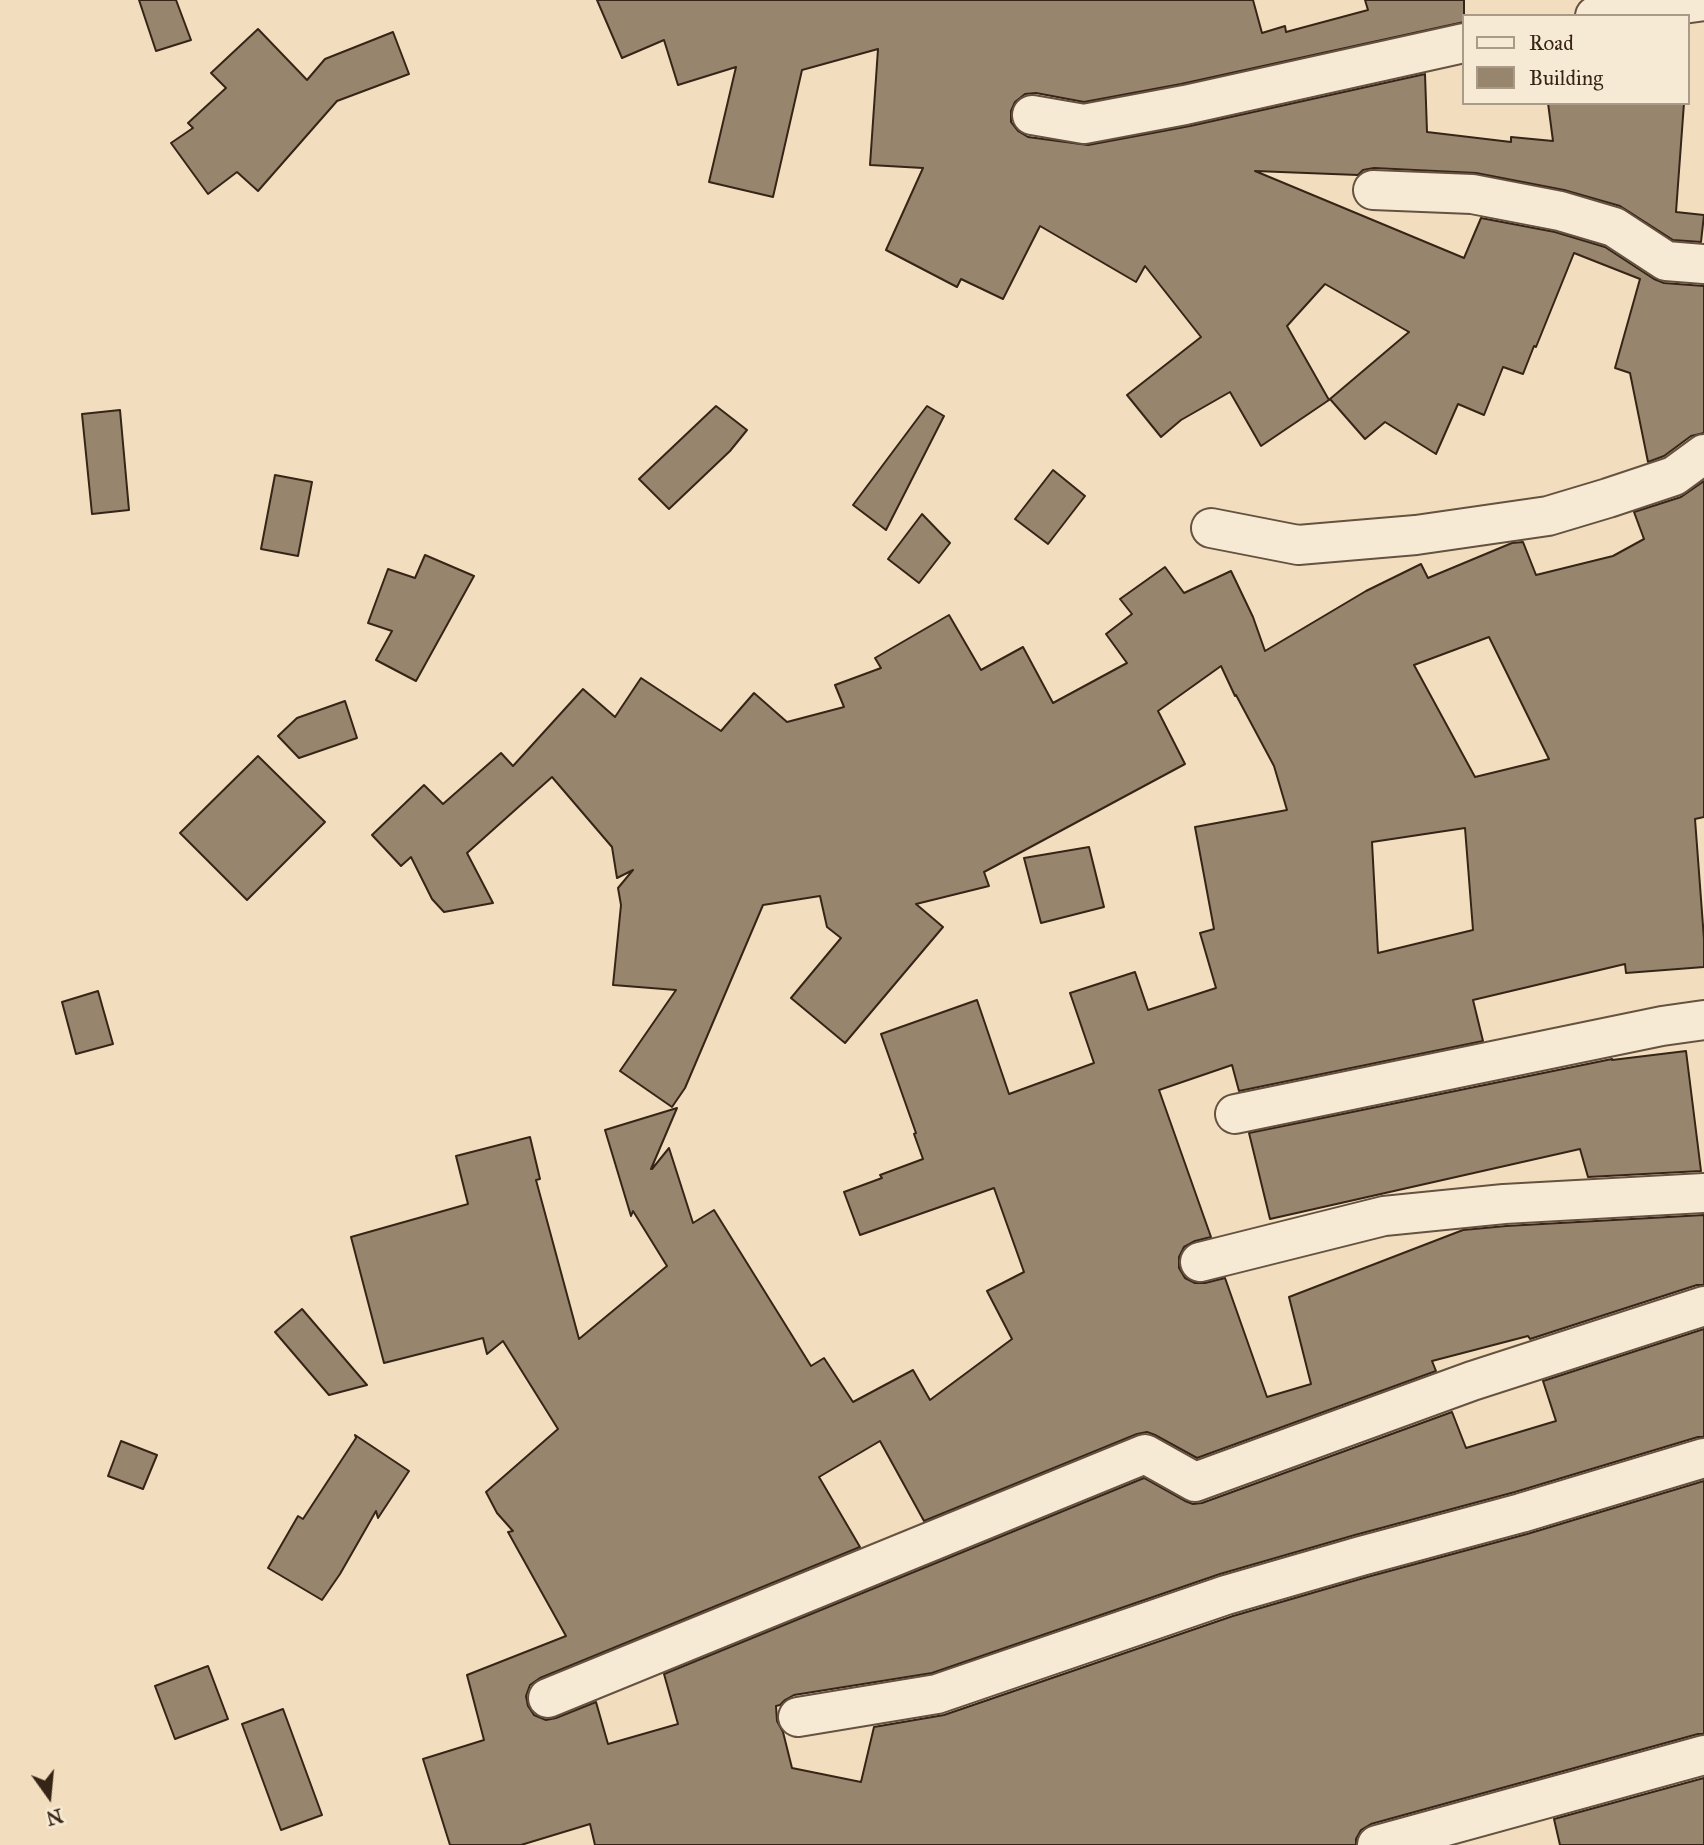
<!DOCTYPE html>
<style>
body{margin:0}
#map{position:relative;width:1704px;height:1845px;overflow:hidden;background:#f2debf;font-family:"IM FELL Great Primer",serif}
canvas{display:block}
.legend{position:absolute;left:1462px;top:14px;width:228px;height:91px;box-sizing:border-box;background:#f7ead5;border:2px solid #aa9b89;margin:0;padding:9px 12px;list-style:none;font-size:21px;color:#362417}
.legend li{display:flex;align-items:center;gap:14px;height:35px}
.legend b{width:35px;border:2px solid #aa9b89}
.north{position:absolute;left:14px;top:1761px;width:70px;height:70px;-webkit-text-stroke:5px #f7ead5;paint-order:stroke;rotate:165deg;font-size:19px;font-weight:700;line-height:28px;text-align:center;color:#362417}
.north::after{content:'';display:block;margin:auto;width:24px;height:32px;background:#362417;clip-path:polygon(50% 0,100% 100%,50% 72%,0 100%)}
</style>
<div id="map">
<canvas width="1704" height="1845"></canvas>
<ul class="legend">
<li><b style="height:9px;background:#f7ead5"></b>Road</li>
<li><b style="height:19px;background:#98856e"></b>Building</li>
</ul>
<div class="north">N</div>
</div>
<script>
const ctx = document.querySelector('canvas').getContext('2d');
ctx.lineJoin = 'round';
function paint(path, color) {
  ctx.fillStyle = color;
  ctx.fill(path, 'evenodd');
}
function trace(path, color, width, dash) {
  ctx.strokeStyle = color;
  ctx.lineWidth = width;
  ctx.lineCap = dash ? 'butt' : 'round';
  ctx.setLineDash(dash || []);
  ctx.stroke(path);
}
const building = new Path2D(`
 M139,0H176L191,40L156,51Z
 M597,0H1253L1262,33L1285,26L1286,32L1368,10L1365,0H1464V22L1181,84L1084,102L1036,93L1025,94L1015,102L1011,111V122L1018,131L1028,137L1088,145L1190,126L1425,74L1427,132L1511,142V137L1553,141L1548,103H1684L1676,212L1704,215L1701,242L1673,240L1620,206L1564,190L1476,173L1374,168L1363,170L1358,175L1255,171L1464,258L1481,218L1555,232L1605,247L1654,279L1664,283L1704,286V433L1691,436L1664,456L1648,462L1630,373L1615,368L1640,279L1574,253L1536,347L1534,346L1523,374L1503,367L1484,415L1458,404L1436,454L1385,422L1365,439L1330,399L1409,332L1325,284L1287,326L1329,400L1261,446L1230,392L1181,420L1161,437L1127,395L1201,337L1145,266L1136,282L1040,226L1003,299L961,279L957,287L886,250L923,168L870,165L878,49L802,70L773,197L709,182L736,67L678,85L664,40L622,58Z
 M258,29L307,80L325,59L393,32L409,74L337,101L258,191L237,172L208,194L171,143L193,128L188,123L226,88L211,73Z
 M716,406L747,430L730,451L669,509L639,479Z
 M927,406L944,416L886,530L853,505Z
 M120,410L129,510L92,514L82,414Z
 M1053,470L1085,496L1048,544L1015,519Z
 M275,475L312,482L298,556L261,549Z
 M1704,481V817L1695,819L1704,939V967L1626,973L1625,964L1473,1000L1483,1041L1239,1091L1232,1065L1159,1090L1211,1237L1195,1241L1184,1247L1179,1257V1268L1185,1278L1195,1283H1205L1225,1278L1267,1397L1311,1384L1289,1297L1463,1230L1506,1226L1704,1215V1285H1697L1530,1339L1528,1336L1432,1361L1436,1371L1197,1458L1155,1435L1147,1432L1137,1434L924,1521L880,1441L819,1477L860,1547L540,1678L530,1685L526,1696L528,1706L534,1715L546,1720L556,1718L596,1702L608,1744L678,1724L664,1674L1144,1478L1185,1501L1193,1504L1202,1503L1452,1412L1466,1448L1556,1421L1543,1381L1704,1329V1437H1698L1515,1492L1355,1535L1220,1574L932,1673L794,1695L785,1700L780,1705L776,1706L777,1721L783,1732L792,1768L861,1782L874,1727L944,1715L1233,1616L1367,1577L1527,1534L1704,1481V1734H1698L1371,1824L1361,1830L1356,1839V1845H595L590,1824L521,1845H450L423,1759L484,1740L467,1675L566,1636L508,1532L513,1531L497,1513L486,1492L558,1429L503,1341L487,1354L483,1338L384,1363L351,1237L468,1204L456,1156L530,1137L540,1179L536,1180L579,1339L667,1266L633,1211L631,1216L605,1130L677,1108L651,1169H652L669,1148L693,1223L714,1210L811,1366L824,1358L853,1402L913,1370L930,1400L1012,1339L987,1291L1024,1272L994,1188L860,1235L844,1192L882,1178L880,1175L923,1159L914,1134L916,1133L881,1034L977,1000L1009,1094L1094,1063L1070,993L1135,972L1148,1010L1216,988L1200,933L1214,929L1195,827L1287,810L1274,766L1236,695L1235,696L1221,666L1158,711L1185,764L984,872L989,886L916,904L943,927L845,1043L791,998L841,938L827,927L820,896L763,905L685,1088L672,1107L620,1071L676,990L613,985L621,905L618,888L633,870L617,878L612,847L552,777L467,853L493,903L444,912L432,899L411,857L401,866L372,835L424,785L443,804L501,753L513,766L583,689L615,717L641,678L721,731L754,693L787,722L844,707L835,685L881,668L875,658L949,615L981,670L1023,647L1053,703L1127,663L1106,634L1132,614L1120,599L1165,567L1184,593L1231,571L1253,617L1265,651L1366,591L1421,564L1428,578L1512,543L1523,542L1536,575L1613,556L1644,539L1634,512L1681,497ZM1489,637L1549,759L1475,777L1414,665ZM1465,828L1473,930L1378,953L1372,842Z
 M922,514L950,543L919,583L888,559Z
 M425,555L474,576L416,681L376,660L392,631L368,623L388,569L415,578Z
 M345,701L357,738L299,758L278,736L297,718Z
 M258,756L325,822L247,900L180,833Z
 M1089,847L1104,907L1041,923L1024,858Z
 M98,991L113,1044L76,1054L62,1002Z
 M1686,1051L1701,1171L1588,1177L1580,1149L1270,1219L1249,1133L1612,1059V1060Z
 M302,1309L367,1385L329,1395L275,1332Z
 M355,1435L409,1471L378,1518L376,1511L340,1574L322,1600L268,1568L298,1516L303,1519L356,1438Z
 M121,1441L157,1455L143,1489L108,1476Z
 M208,1666L228,1719L175,1739L155,1686Z
 M283,1709L322,1815L281,1830L242,1724Z
 M1704,1778V1845H1560L1554,1819Z`);
paint(building, '#98856e');
trace(building, '#362417', 2);
const street = new Path2D(`
 M1595,16L1704,1
 M1032,115L1084,124L1185,105L1464,43
 M1373,190L1472,194L1560,211L1614,227L1666,261L1704,264
 M1211,528L1298,545L1416,535L1548,516L1608,498L1674,476L1704,454
 M1235,1114L1662,1026L1704,1020
 M1200,1262L1384,1216L1504,1204L1704,1193
 M548,1698L1145,1454L1195,1482L1472,1381L1704,1306
 M798,1717L937,1694L1226,1595L1361,1556L1521,1513L1704,1458
 M1377,1845L1704,1755`);
trace(street, '#655241', 42);
trace(street, '#f7ead5', 38);
</script>
